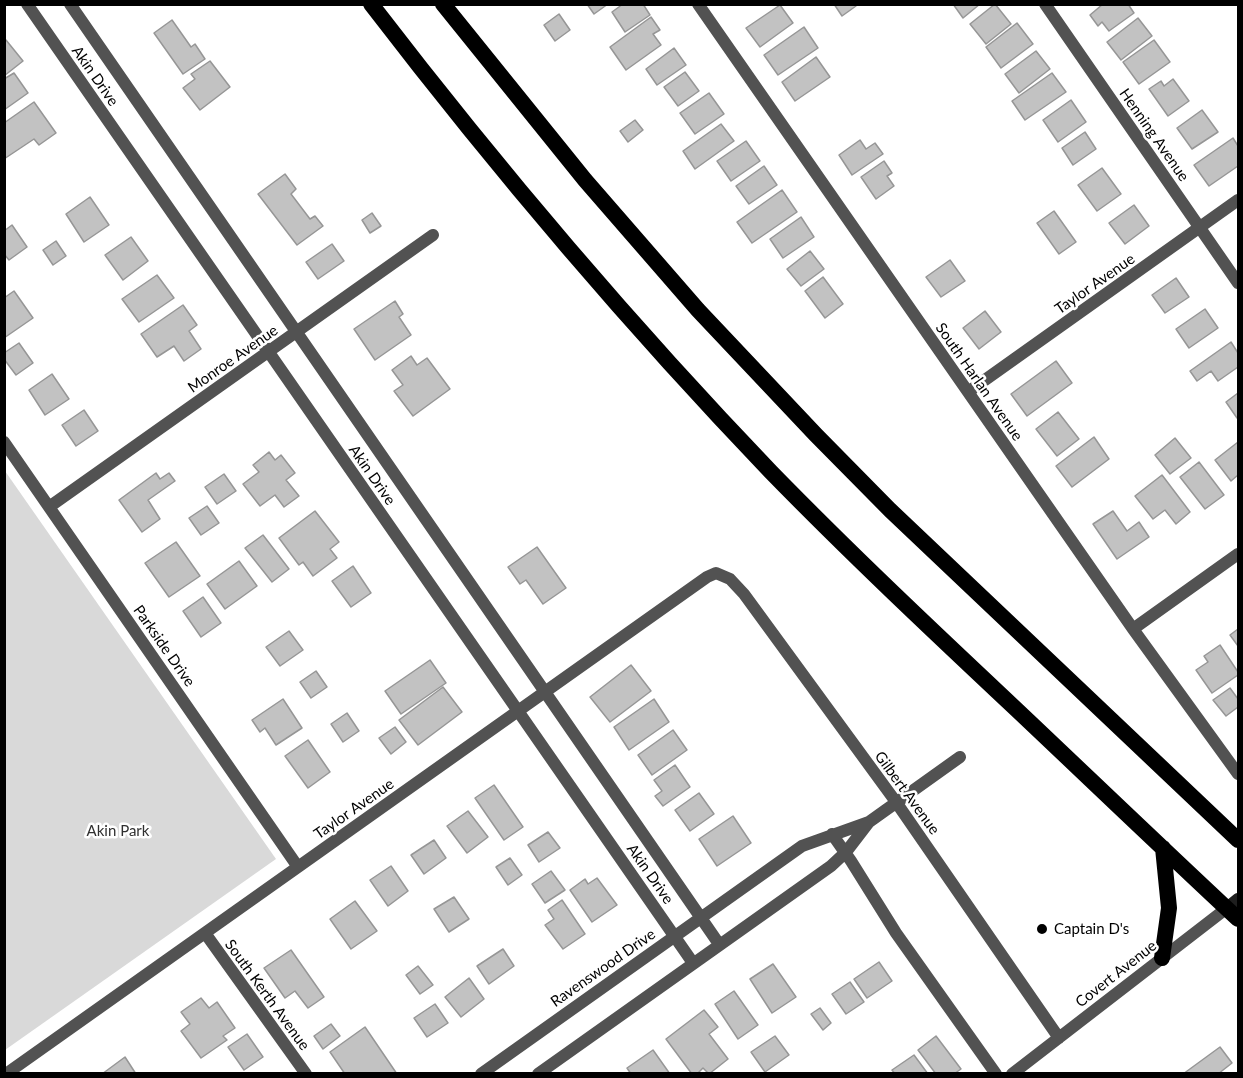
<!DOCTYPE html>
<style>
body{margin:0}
#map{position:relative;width:1243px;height:1078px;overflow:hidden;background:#fff;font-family:Lato,sans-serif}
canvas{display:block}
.frame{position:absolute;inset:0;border:6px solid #000;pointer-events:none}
</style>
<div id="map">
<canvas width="1243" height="1078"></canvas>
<div class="frame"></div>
</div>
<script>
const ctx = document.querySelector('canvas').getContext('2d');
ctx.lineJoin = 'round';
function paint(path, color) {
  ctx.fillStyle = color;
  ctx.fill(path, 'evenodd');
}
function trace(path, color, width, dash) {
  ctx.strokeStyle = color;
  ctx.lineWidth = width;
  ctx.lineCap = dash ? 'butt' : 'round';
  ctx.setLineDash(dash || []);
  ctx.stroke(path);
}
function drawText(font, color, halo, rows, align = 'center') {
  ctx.font = font + ' Lato,sans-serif';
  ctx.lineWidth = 5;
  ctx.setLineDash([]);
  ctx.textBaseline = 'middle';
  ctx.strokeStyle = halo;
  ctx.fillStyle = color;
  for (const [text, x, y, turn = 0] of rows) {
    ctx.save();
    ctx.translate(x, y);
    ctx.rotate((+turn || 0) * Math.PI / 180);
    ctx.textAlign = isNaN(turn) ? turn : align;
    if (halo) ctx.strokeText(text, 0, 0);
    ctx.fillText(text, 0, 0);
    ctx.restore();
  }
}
paint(new Path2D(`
 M5,471L276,859L5,1050H4Z`), '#d9d9d9');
const building = new Path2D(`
 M587,4H608L594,14Z
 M623,4H643L650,15L625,32L612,12Z
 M834,4H855L856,6L842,16Z
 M953,4H980L963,18Z
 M995,4L1011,24L986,44L970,24Z
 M1103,4H1128L1134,13L1109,31L1102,22L1098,26L1090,15Z
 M780,5L793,23L760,47L746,28Z
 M559,14L570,30L555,41L544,25Z
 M651,17L660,30L653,34L661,45L626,70L610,47Z
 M1138,18L1152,36L1121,60L1107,42Z
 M172,20L191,47L195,44L205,59L183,74L154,33Z
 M1017,23L1033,44L1001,68L986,47Z
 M804,27L818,48L778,75L764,55Z
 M6,40L23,61L4,76V41Z
 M1154,40L1170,62L1139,84L1123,62Z
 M674,48L686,65L657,85L646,69Z
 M1036,51L1050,69L1019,93L1005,74Z
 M816,57L830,77L795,101L782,82Z
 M210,61L230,87L200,110L183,88L195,79L191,74Z
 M685,72L699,91L678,106L664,87Z
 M14,73L28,93L4,110V79Z
 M1052,73L1066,92L1025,120L1012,101Z
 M1173,79L1189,101L1168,116L1149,89L1161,81L1164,86Z
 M709,93L724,114L695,134L680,113Z
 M1071,100L1086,122L1058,142L1043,120Z
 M34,102L56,133L39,145L34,139L4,159V123Z
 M1202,110L1218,132L1192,149L1177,128Z
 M635,120L643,130L628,142L620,131Z
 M721,124L734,141L695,169L683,151Z
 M1085,132L1096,149L1073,165L1062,148Z
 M1233,138L1238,146V166L1209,186L1194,165Z
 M860,140L866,149L875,143L883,154L852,175L839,155Z
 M746,141L760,161L731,181L717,161Z
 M884,161L892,173L887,176L894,186L876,199L861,177Z
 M764,166L777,185L749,204L736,186Z
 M1102,168L1121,194L1097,211L1078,185Z
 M285,174L296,189L291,194L310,219L315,216L323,226L297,245L258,194Z
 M782,190L797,212L752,243L737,222Z
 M90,197L109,225L84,242L66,214Z
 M1134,205L1149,226L1125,244L1109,223Z
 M1054,211L1076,242L1059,254L1037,223Z
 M372,213L381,226L370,233L362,220Z
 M801,217L814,237L783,258L770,239Z
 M12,225L27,247L9,260L4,254V231Z
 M131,237L148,261L123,280L105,255Z
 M56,241L66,256L53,265L43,250Z
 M332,244L344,261L318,279L306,262Z
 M810,251L824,269L801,286L787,269Z
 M950,260L965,281L941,297L926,277Z
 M157,275L174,298L139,322L122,299Z
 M823,277L843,304L825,318L805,291Z
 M1176,278L1189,297L1165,313L1152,295Z
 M14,291L33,318L4,338V298Z
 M395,301L403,314L399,317L411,335L375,360L354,329Z
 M183,305L197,325L189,331L201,349L184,361L174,346L157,357L141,334Z
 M1205,309L1218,328L1189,348L1176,329Z
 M985,311L1001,332L979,349L963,328Z
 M1231,342L1238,353V367L1218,381L1211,371L1197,381L1190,371Z
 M19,343L33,363L16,375L4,359V353Z
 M411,356L417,365L427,358L450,389L413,416L394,391L403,385L392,370Z
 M1056,361L1072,383L1027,416L1011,394Z
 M52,374L69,399L45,415L29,390Z
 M1238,393V417L1237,418L1226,402Z
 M84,410L98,431L76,446L62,425Z
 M1058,412L1079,439L1057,456L1036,429Z
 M1094,437L1109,459L1072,487L1056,466Z
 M1175,438L1191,458L1170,474L1155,455Z
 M1238,442V475L1231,481L1215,460Z
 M269,452L275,460L281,455L295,473L286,480L299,496L284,507L275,495L260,506L243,484L259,472L253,465Z
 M1199,462L1224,495L1205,509L1180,477Z
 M156,473L160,479L169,473L175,481L148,500L160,519L142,532L119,500Z
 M224,474L236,491L217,504L205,487Z
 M1162,475L1190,512L1176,524L1165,510L1153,519L1135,496Z
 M207,506L219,523L201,535L189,518Z
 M315,511L339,542L330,549L337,558L313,576L303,562L299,565L279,538Z
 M1113,511L1127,531L1139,522L1149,537L1117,559L1093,524Z
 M263,535L289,569L272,582L245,548Z
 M176,542L200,576L169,597L145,563Z
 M537,547L566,588L543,604L526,580L520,584L508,567Z
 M239,561L257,586L225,609L207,584Z
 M353,566L371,593L351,607L332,581Z
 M203,597L221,623L201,637L183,611Z
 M1238,629V646L1230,635Z
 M289,631L303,650L280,666L266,647Z
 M1220,645L1238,672V675L1212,693L1196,670L1208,662L1204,656Z
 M430,660L446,683L401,714L385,691Z
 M631,665L651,691L610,722L590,697Z
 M316,671L327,687L311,698L300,682Z
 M443,687L462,712L418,745L399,720Z
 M1230,688L1238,699V707L1226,716L1213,700Z
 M283,699L302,728L276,745L265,728L260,732L252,720Z
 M654,699L669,722L629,750L614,727Z
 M347,713L359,731L343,742L331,724Z
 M395,727L406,742L391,754L379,738Z
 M673,730L687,750L652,775L638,755Z
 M308,740L330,772L308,788L285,756Z
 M675,765L690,787L663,806L655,796L662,791L654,780Z
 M494,785L523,827L504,840L475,798Z
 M699,793L714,814L690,831L675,810Z
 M468,811L488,837L467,853L447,826Z
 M733,816L751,843L717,866L699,839Z
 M548,832L560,848L539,862L528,845Z
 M434,840L446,858L424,874L411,855Z
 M510,858L522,875L508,885L496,867Z
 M391,866L408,891L388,906L370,880Z
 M551,871L565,890L545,903L532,884Z
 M597,878L617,905L592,922L570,890L585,879L588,884Z
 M454,897L469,919L449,932L434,909Z
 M562,900L585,934L563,949L545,925L554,919L548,910Z
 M355,901L377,931L351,949L330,919Z
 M503,949L514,966L489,984L477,966Z
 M291,950L324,997L308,1008L295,991L285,998L264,968Z
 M879,962L892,981L867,998L854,979Z
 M773,964L796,997L772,1013L750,979Z
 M418,966L433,985L420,994L406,975Z
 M469,978L484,999L461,1017L445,997Z
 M850,982L864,1002L846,1014L832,994Z
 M734,991L758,1025L738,1039L715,1004Z
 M201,998L209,1008L217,1002L235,1028L223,1036L227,1040L201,1058L181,1031L190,1024L181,1012Z
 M435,1004L448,1023L427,1037L414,1018Z
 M820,1008L831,1023L823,1030L811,1014Z
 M704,1010L718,1027L709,1034L728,1059L709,1074L703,1068L697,1074H692L666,1039Z
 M331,1024L340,1036L323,1049L314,1036Z
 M365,1027L397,1074H345L330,1052Z
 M247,1034L263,1057L244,1070L228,1047Z
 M775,1036L789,1055L765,1072L751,1052Z
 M936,1036L961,1069L954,1074H936L918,1050Z
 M1220,1047L1232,1063L1218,1074H1183Z
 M653,1050L670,1074H631L627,1068Z
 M914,1055L928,1074H895L892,1070Z
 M125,1057L136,1074H102Z`);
paint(building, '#c2c2c2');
trace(building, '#969696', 1.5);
trace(new Path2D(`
 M27,4L693,963
 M70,4L719,944
 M698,4L1133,629L1238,774
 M1045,4L1238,283
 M968,392L1238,200
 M4,442L298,867
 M49,507L433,235
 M1133,629L1238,554
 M832,834L851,861L896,933L996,1074
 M205,933L306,1074
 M6,1074L707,577L716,573L730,579L744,594L896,802L1059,1038
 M481,1074L802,846L869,822
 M538,1074L831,866L846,852L869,822L960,757
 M1012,1074L1227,908`), '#525252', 12);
trace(new Path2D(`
 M1227,908L1238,899`), '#1f1f1f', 12);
trace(new Path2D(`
 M371,4C496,167 629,324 771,472C851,554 934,632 1017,710C1091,780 1164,850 1238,919
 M443,4L585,180L698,310L816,435L890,510L1238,840
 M1162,958L1169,908L1163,848`), '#000', 16);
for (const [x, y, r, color] of [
 [1042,929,6,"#000"]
]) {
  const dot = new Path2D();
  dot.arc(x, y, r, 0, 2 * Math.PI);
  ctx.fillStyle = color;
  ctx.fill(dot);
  trace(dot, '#fff', 2);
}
drawText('15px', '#000', '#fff', [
 ["Akin Drive",95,76,55],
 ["Henning Avenue",1154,135,55],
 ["Taylor Avenue",1095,284,-35],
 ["Monroe Avenue",233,359,-35],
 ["South Harlan Avenue",979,382,55],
 ["Akin Drive",372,475,55],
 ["Parkside Drive",164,646,55],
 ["Gilbert Avenue",907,793,54],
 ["Taylor Avenue",354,809,-35],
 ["Akin Drive",650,874,55],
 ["Ravenswood Drive",603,968,-35],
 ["Covert Avenue",1116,974,-38],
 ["South Kerth Avenue",267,995,54]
]);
drawText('15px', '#303030', '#fff', [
 ["Akin Park",118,831]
]);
drawText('15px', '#000', '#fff', [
 ["Captain D's",1054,929]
], 'left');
</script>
